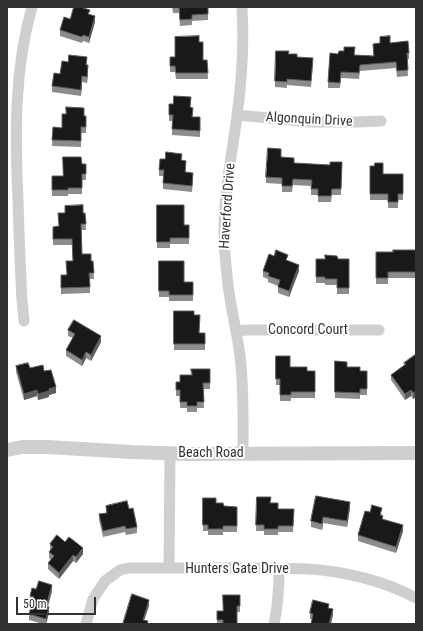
<!DOCTYPE html>
<style>
body{margin:0}
#map{position:relative;width:423px;height:631px;overflow:hidden;background:#fff;font-family:"Roboto Condensed",sans-serif}
canvas{display:block}
.frame{position:absolute;inset:0;border:8px solid #323232;pointer-events:none}
.scale{position:absolute;left:16px;top:597px;width:80px;height:18px;box-sizing:border-box;border:2px solid #323232;border-top:0;padding-left:5px;font-size:12px;line-height:14px;white-space:nowrap;color:#323232;-webkit-text-stroke:3px #fff;paint-order:stroke}
</style>
<div id="map">
<canvas width="423" height="631"></canvas>
<div class="frame"></div>
<div class="scale">50 m</div>
</div>
<script>
const ctx = document.querySelector('canvas').getContext('2d');
ctx.lineJoin = 'round';
function trace(path, color, width, dash) {
  ctx.strokeStyle = color;
  ctx.lineWidth = width;
  ctx.lineCap = dash ? 'butt' : 'round';
  ctx.setLineDash(dash || []);
  ctx.stroke(path);
}
function paint(path, color) {
  ctx.fillStyle = color;
  ctx.fill(path, 'evenodd');
}
function drawText(font, color, halo, rows, align = 'center') {
  ctx.font = font + ' "Roboto Condensed",sans-serif';
  ctx.lineWidth = 4;
  ctx.setLineDash([]);
  ctx.textBaseline = 'middle';
  ctx.strokeStyle = halo;
  ctx.fillStyle = color;
  for (const [text, x, y, turn = 0] of rows) {
    ctx.save();
    ctx.translate(x, y);
    ctx.rotate((+turn || 0) * Math.PI / 180);
    ctx.textAlign = isNaN(turn) ? turn : align;
    if (halo) ctx.strokeText(text, 0, 0);
    ctx.fillText(text, 0, 0);
    ctx.restore();
  }
}
trace(new Path2D(`
 M242,7C244,43 242,80 237,116C232,154 224,192 224,230C224,248 226,267 228,285C231,309 237,332 240,356C244,388 243,421 243,453
 M237,115L311,122H357L381,121
 M24,321L22,300C20,266 19,233 18,200C15,135 14,70 32,7
 M236,331L248,330H379
 M169,568L170,453
 M86,624L93,599L105,581L120,570L129,568C164,568 200,568 235,568C260,568 284,568 308,569C343,571 385,581 416,598
 M274,624C278,606 279,587 279,569`), '#cfcfcf', 11);
trace(new Path2D(`
 M7,450L22,447H48L131,452L187,454L416,453`), '#cfcfcf', 14);
paint(new Path2D(`
 M172,7H208V20L192,21V25L180,26L179,13H173Z
 M275,7H309V8H275Z
 M90,14L95,22L89,43L83,41L82,43L60,36V30L70,19Z
 M380,37L409,53V59H407L408,76L397,77L396,68L360,71L359,79L341,78L340,88H328V82L355,55L373,56V44L380,43Z
 M199,42L203,60H207L208,79H176L175,72H170V57H175Z
 M288,54L313,64L311,87L287,85V88L275,87V81Z
 M87,65L88,71L87,83L82,82L81,96L52,92V86L60,74Z
 M169,104L191,107L193,117H200V137L172,135V121H169Z
 M84,116H86V133H81V147L52,146L53,127L62,128Z
 M281,157L294,163L330,165L342,162L341,195H332L331,202H318V195H311V186L293,185L292,192H282V184L266,183V177Z
 M182,160L186,167V172L193,179L192,192L163,189V176H159V170Z
 M82,164H86V180H82V194H68V196H52V176H63Z
 M370,166L383,174H403V200H398V208H388V200H370Z
 M157,205L184,225H189V244H170V248H157Z
 M83,213H85L86,230H82V254L91,261H93L94,279H90V293L61,294V275H66L73,261L72,245H53V227L58,226Z
 M416,250V278H388V284H376V252H393Z
 M316,259H349V294H337V285H325V283H316Z
 M159,261L184,282H193V301H169V297H159Z
 M288,261L299,271L289,297L278,293V286L268,282V279L263,277V271Z
 M174,311L194,315L199,333H205V350H174Z
 M68,330L101,342L91,361L86,358L82,366L66,356V350L73,338L68,336Z
 M276,356L290,367L307,371H315V398H291V401H280V385H276Z
 M416,357V397L413,399L411,396L405,400L391,380V375L404,365V363Z
 M335,361L347,367L360,371H367V395H360V399L335,398Z
 M16,366L44,371L56,393L49,395V397L38,400L37,396L24,400L16,372Z
 M210,369V389H203L204,408H197V412H187V408H180V396H176V382H180L191,375Z
 M316,496L350,508L347,527L323,523L322,530L311,527V521Z
 M257,497L271,503L278,509H294L293,532H278V535H264V531H256Z
 M203,498L216,503L224,506L237,507V532H223V535H208V531H203Z
 M106,506L129,509L137,527V533L126,535L125,532L103,537L99,520V514L106,513Z
 M370,512L382,514V516L383,519L403,531L396,553L358,541V535Z
 M65,542L83,554L76,563L73,561L59,579L48,569V563L51,560L49,558V552L50,551V544Z
 M36,589L52,591L48,607L49,613L46,624H43L29,620V614L32,603L30,602V596Z
 M240,595V612H237V624H217V611H223Z
 M329,608L333,615L312,619H310V613Z`), '#8c8c8c');
paint(new Path2D(`
 M95,16V22L89,43V37Z
 M88,65V71L87,83V77Z
 M82,76V82L81,96V90Z
 M299,265V271L289,297V291Z
 M101,336V342L91,361V355Z
 M86,352V358L82,366V360Z
 M56,387V393L49,395V397L38,400V394L49,389Z
 M37,390V396L24,400V394Z
 M411,390V396L405,400V394Z
 M416,391V397L413,399V393Z
 M350,502V508L347,527V521Z
 M323,517V523L322,530V524Z
 M403,525V531L396,553V547Z
 M83,548V554L76,563V557Z
 M73,555V561L59,579V573Z
 M52,585V591L46,612V606Z
 M149,600V606L143,624V620Z
 M49,607V613L46,624V619Z
 M333,609V615L331,624H329Z`), '#5e5e5e');
const building = new Path2D(`
 M74,7H80L90,10L88,14L95,16L89,37L83,35L82,37L60,30L64,17L70,19Z
 M173,7H208V14L192,15V19L180,20L179,7Z
 M199,36V42H203V60H207L208,73H176L175,66H170V57H175V37Z
 M390,36V43L408,41L409,53H407L408,70L397,71L396,62L360,65L359,73L341,72L340,83L328,82L330,53L338,54L339,51H344V47H355L354,55L374,56L373,44L380,43V37Z
 M276,51H289L288,54H297V57L313,58L311,81L287,79V82L275,81Z
 M69,55L87,57L86,65H88L87,77L82,76L81,90L52,86L54,73L60,74L62,61L68,62Z
 M174,96L191,97L190,107L193,108L192,117H200V131L172,129L173,115H169V104H173Z
 M66,107L84,108V116H86V127H81V141L52,140L53,127L62,128V114H66Z
 M268,148L281,149V157L294,158V163L330,165V162H342L341,189H332L331,196H318V189H311L312,180L293,179L292,186H282V178L266,177Z
 M166,152L182,154L181,160L186,161L185,172L193,173L192,186L163,183L164,170H159L160,159H165Z
 M63,157H81L82,164H86V174H82V188H68V190H52V176H63Z
 M375,163H383V174H403V194H398V202H388V194H370V166H374Z
 M83,205V213H85L86,224H81L82,254H91V261H93L94,273H89L90,287L61,288V275H67L66,261H73L72,239H53V227L59,226L58,213H65V206Z
 M157,205H184V225H189V238H170V242H157Z
 M276,250L288,255L286,260L299,265L289,291L278,287L280,280L268,276L269,273L263,271L269,254L274,256Z
 M393,250H416V272H388V278H376V252H393Z
 M325,255L337,256L338,259H349V288H337V279H325V277H316V259H325Z
 M159,261H184V282H193V295H169V291H159Z
 M174,311H194V315H200L199,333H205V344H174Z
 M74,320L101,336L91,355L86,352L82,360L66,350L75,334L68,330Z
 M415,355L416,357V391L413,393L411,390L405,394L391,375L406,364L404,363Z
 M276,356H290V367H307V371H315V392H291V395H280V379H276Z
 M335,361L347,362V367H360V371H367V389H360V393L335,392Z
 M28,363L30,368L43,365L44,371L51,370L56,387L49,389V391L38,394L37,390L24,394L16,366Z
 M191,369H210V383H203L204,402H197V406H187V402H180V390H176V382H180V375H192Z
 M316,496L350,502L347,521L323,517L322,524L311,521Z
 M257,497H271L270,503H278V509H294L293,526H278V529H264V525H256Z
 M203,498H216V503H223L224,506L237,507V526H223V529H208V525H203Z
 M127,501L129,509L133,508L137,527L126,529L125,526L103,531L99,514L107,513L106,506Z
 M372,505L382,508L380,515L383,516L382,519L403,525L396,547L358,535L365,511L370,512Z
 M57,535L65,542L69,537L83,548L76,557L73,555L59,573L48,563L54,556L49,552L53,547L50,544Z
 M39,581L52,585L46,606L49,607L46,619L29,614L34,597L30,596L32,588L36,589Z
 M132,594L149,600L143,620L148,621L147,624H123Z
 M223,595H240V606H237V624H223V620H217V611H223Z
 M313,600L329,604L328,608L333,609L329,624H311L313,614L310,613Z`);
paint(building, '#191919');
trace(building, '#5e5e5e', 1);
drawText('14px', '#323232', '#fff', [
 ["Algonquin Drive",309,120,3],
 ["Haverford Drive",228,206,-86],
 ["Concord Court",308,330],
 ["Beach Road",211,453],
 ["Hunters Gate Drive",237,569]
]);
</script>
